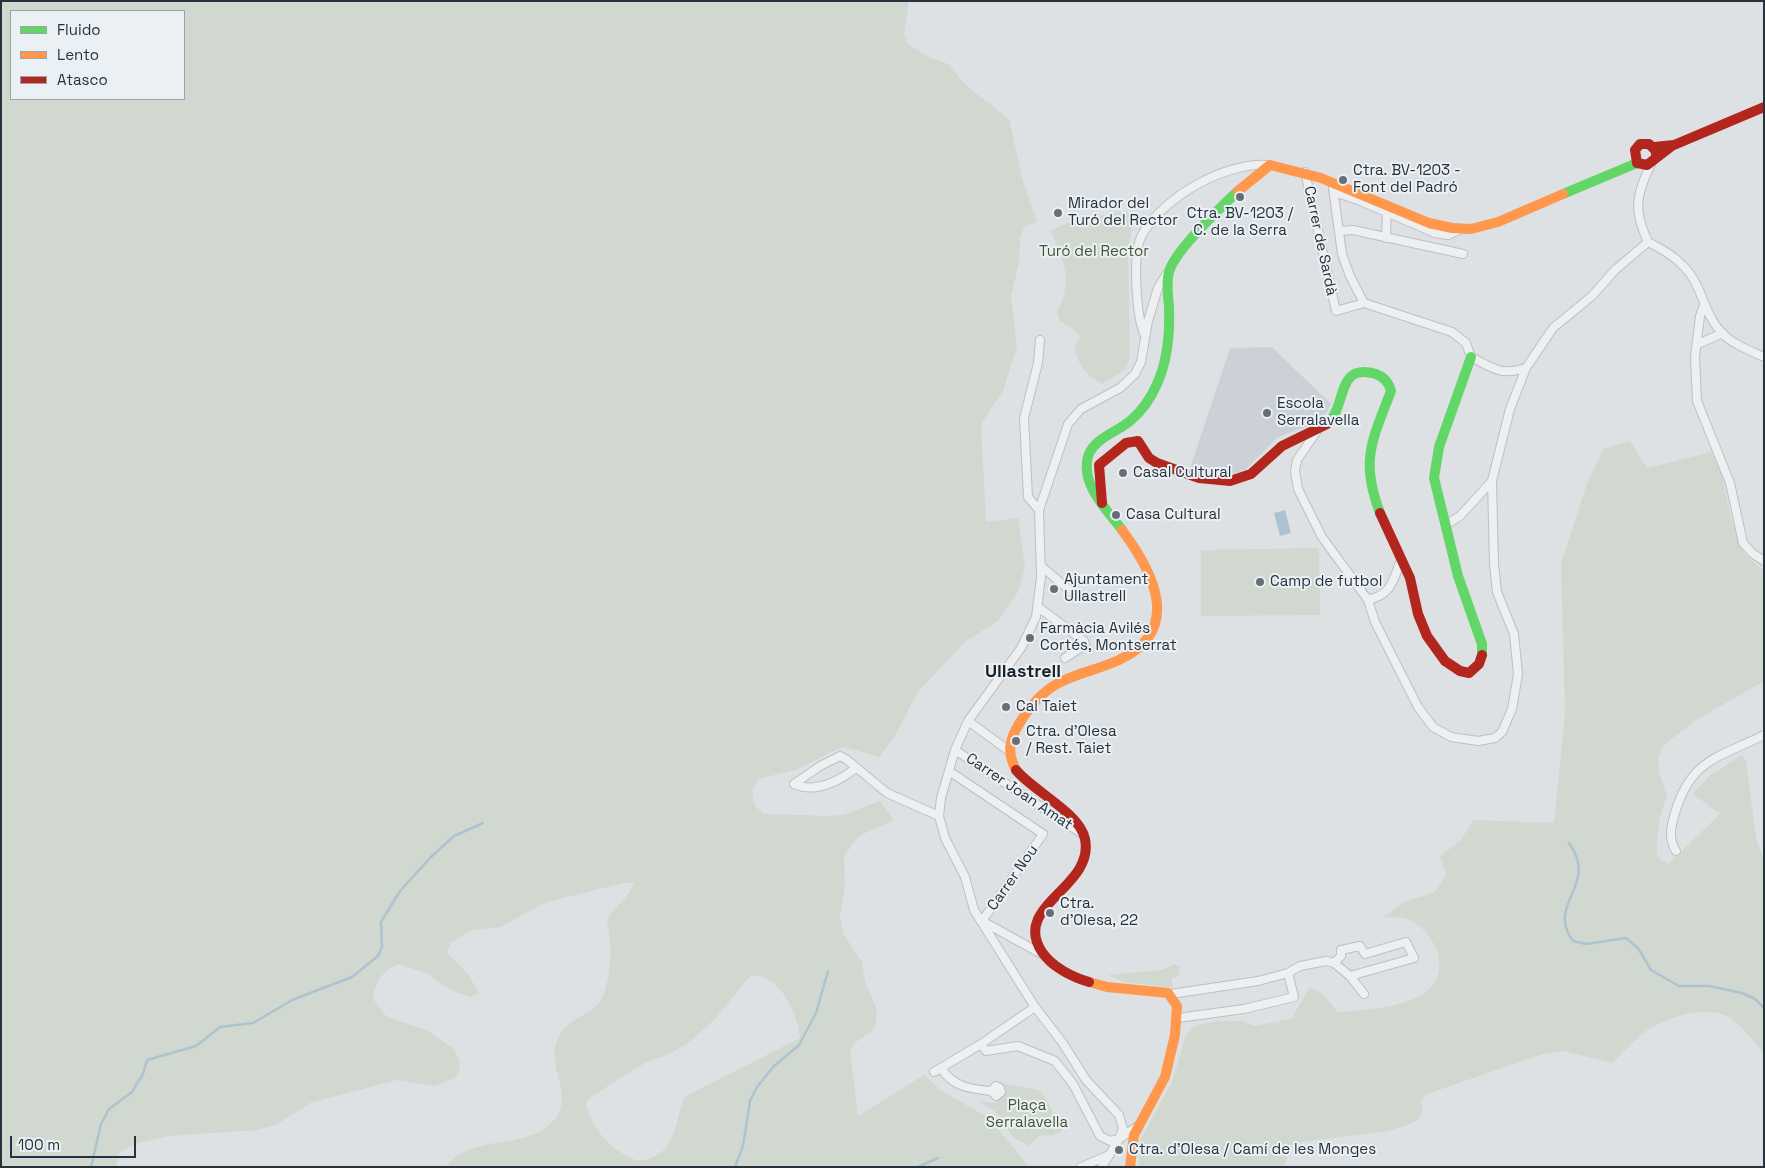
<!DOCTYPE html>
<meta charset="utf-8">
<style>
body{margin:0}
#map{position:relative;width:1765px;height:1168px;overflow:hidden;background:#dee1e4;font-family:"Space Grotesk",sans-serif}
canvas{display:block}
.frame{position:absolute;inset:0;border:2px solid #26323c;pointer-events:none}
.legend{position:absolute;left:10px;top:10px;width:175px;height:90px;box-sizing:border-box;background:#ebf0f4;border:1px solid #9ca4aa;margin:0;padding:6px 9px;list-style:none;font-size:15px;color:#26323c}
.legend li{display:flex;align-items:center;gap:10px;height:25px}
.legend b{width:25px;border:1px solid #9ca4aa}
.scale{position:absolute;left:10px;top:1136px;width:126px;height:22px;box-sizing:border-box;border:2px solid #26323c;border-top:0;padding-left:6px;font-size:15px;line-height:18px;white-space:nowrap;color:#26323c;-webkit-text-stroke:4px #ebf0f4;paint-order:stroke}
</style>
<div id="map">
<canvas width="1765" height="1168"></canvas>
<div class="frame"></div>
<ul class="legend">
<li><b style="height:6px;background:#63d668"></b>Fluido</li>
<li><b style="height:6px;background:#ff974d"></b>Lento</li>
<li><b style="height:6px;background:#b3261e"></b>Atasco</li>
</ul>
<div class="scale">100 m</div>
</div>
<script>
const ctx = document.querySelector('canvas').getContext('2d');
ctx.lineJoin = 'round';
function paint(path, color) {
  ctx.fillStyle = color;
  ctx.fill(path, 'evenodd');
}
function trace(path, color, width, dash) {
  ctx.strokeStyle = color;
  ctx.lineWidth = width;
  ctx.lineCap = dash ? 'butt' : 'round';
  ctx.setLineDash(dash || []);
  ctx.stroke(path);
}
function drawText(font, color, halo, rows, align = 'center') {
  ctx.font = font + ' "Space Grotesk",sans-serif';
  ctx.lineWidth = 4;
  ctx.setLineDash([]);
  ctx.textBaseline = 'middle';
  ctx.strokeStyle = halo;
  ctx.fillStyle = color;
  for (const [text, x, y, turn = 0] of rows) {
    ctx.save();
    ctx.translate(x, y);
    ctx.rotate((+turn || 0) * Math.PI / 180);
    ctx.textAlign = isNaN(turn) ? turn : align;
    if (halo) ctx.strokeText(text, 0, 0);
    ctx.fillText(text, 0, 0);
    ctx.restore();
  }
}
paint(new Path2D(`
 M1272,347L1331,404L1321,422L1278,437L1245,470L1228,475H1201L1189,471L1230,348Z`), '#ccd1d7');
paint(new Path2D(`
 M1,1H909L904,34L907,43L928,57L948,64L968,87L1009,119L1022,178L1037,222L1025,226L1020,237L1019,263L1011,296L1017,347L1003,391L981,424L986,522L1018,518L1025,567L1018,592L998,621L966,641L917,693L895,736L879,757L844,747L833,751L798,769L759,779L752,790L754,805L764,814L832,816L845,814L880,801L894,820L859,836L844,856L845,885L840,916L842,926L844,935L862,962L865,982L877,1010L876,1021L872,1031L856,1042L850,1050L858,1116L924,1075L942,1091L989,1118L1029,1167H446C471,1134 520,1150 549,1125C579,1101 546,1070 557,1040C567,1017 585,1019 599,1003C604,997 605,989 607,982C613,957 610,944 607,919C615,906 629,898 634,883H623L544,903L501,927L469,931L451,943L447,953L468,974L479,993L470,997L451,990L426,973L398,964C382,971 375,982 373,999L386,1016L428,1031L455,1050L459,1060L460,1070L454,1078L435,1086L397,1080L310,1103L276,1125L257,1130L169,1136L138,1143L119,1153L116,1167H1ZM184,11V99H11V11ZM751,975C782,977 797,1012 800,1038L684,1097C673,1126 678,1155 639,1161C612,1152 593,1131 586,1104L592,1096L645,1063L672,1053L689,1042L714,1020Z
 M1120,212H1127L1133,219L1128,254L1130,355L1126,369L1102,384C1086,375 1080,367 1074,349L1080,336L1072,328L1060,321L1057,312C1073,283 1065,259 1050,231L1083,216L1092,218Z
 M1630,441L1647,468L1711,452L1722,475L1731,519L1745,555L1764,571V681L1693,722L1663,746L1658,759L1659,772L1667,796C1658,819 1657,832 1657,857L1668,864L1720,814L1693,794L1710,775L1742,755L1746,761L1756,837L1764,861V1053C1752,1041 1743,1026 1729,1017C1708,1005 1673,1016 1652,1027C1637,1036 1625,1051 1612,1063L1563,1051L1543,1054L1427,1094L1421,1102L1423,1111L1417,1120L1408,1125L1387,1131L1294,1143L1285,1148L1287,1158L1284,1167H1139V1142L1172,1082L1186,1035L1195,1026L1217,1021H1243L1254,1026L1291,1019L1310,987L1322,993L1338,1012C1362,1011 1407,1007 1426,992C1453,970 1435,933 1410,920C1403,916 1391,918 1383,917C1389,913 1396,907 1403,903C1426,891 1433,903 1446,873L1440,856L1460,841L1474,820L1554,823L1565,712L1561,564L1587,483L1604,448Z
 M1319,548L1320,615L1201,616V550Z
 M1174,964L1180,967L1178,977L1172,978L1173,988L1124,982L1108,975L1163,970Z
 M1005,1084L1039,1090L1048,1102L1062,1131L1053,1135L1039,1136L1029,1146L1013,1137L996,1112L978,1101L996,1103L1003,1094Z`), '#d1d8cf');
paint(new Path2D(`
 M1285,510L1291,533L1280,536L1274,513Z`), '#acc4cf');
trace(new Path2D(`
 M1569,843C1600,886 1545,903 1573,941L1586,944L1626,938L1638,948L1651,970L1679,986H1709L1742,993L1755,999L1764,1008
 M91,1167L101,1124L109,1109L132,1092L143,1074L147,1060L196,1046L220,1027L253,1023L292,1000L352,977L378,956L382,947L381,922L400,891L431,857L454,836L483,823
 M735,1167L743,1146L750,1101L757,1087L773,1067L799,1045L816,1013L828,971
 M918,1167L938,1158`), '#acc4cf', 2.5);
const street = new Path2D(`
 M1651,164C1636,195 1633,210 1648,242C1670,253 1688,265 1698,288C1705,303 1709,319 1721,332C1732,344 1749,350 1764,357
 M1305,172L1336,311L1364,303
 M1333,188L1342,254L1350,276L1364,303
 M1334,192L1358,200L1435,233L1448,235L1461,229
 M1339,231L1353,230L1463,254
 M1386,238L1387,207
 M1364,303L1452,332L1466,343L1471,357C1493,368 1500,376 1526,368
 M1704,305L1700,316L1695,357L1697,401L1730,483L1743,543L1752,553L1764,561
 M1145,336C1136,317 1132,253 1142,235C1164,196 1227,161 1270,165
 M1698,344L1723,333
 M1317,431L1297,460L1295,471L1298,489L1322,537L1368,600L1375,622L1418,707L1433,727L1451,737L1478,741L1495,738L1502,732L1512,709L1518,674L1514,634L1497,592L1494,564L1492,481L1510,409L1526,368L1553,328L1592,296L1615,270L1648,242
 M1039,510L1028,497L1024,418L1038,363L1040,340
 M1447,524L1460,516L1492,481
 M1041,566L1074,594
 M1368,600C1392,594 1393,581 1401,560
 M1038,607L1084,641L1085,645L1065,658
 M968,721L1009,751
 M955,750L1081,833
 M856,768C839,781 816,794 794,784L820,766L840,756L846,759L887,793L939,816
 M949,771L1043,834L982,921
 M1676,851C1668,838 1671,826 1675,813C1691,759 1718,758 1764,735
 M982,921L1040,953
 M1350,976L1364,994
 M1171,994L1258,981L1288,973L1300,966L1326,961L1334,963L1350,976L1414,958L1406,942L1365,954L1360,946L1341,950V956L1334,963
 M1178,1018L1244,1009L1294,997L1288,973
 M981,1044L986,1051L1018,1046L1055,1061L1073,1084L1100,1136L1110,1141L1119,1139
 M941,1068C953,1087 970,1089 991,1091L996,1096L1001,1092L1000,1088L996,1086L991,1091
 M934,1072L981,1044L1035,1007
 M1119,1139L1123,1129L1119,1115L1086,1080L1062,1042L1035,1007L974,910L965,877L945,838L939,816L941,798L955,750L968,721L1021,648L1036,617L1041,577L1039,510L1068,424L1081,409L1120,388L1135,374L1141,362L1148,321L1158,288L1167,273
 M1081,1167L1109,1155
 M1102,1167L1119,1139L1138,1126`);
trace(street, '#bdbfc2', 10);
trace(street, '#edeff0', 8);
trace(new Path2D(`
 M1563,194L1637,163
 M1471,357L1439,447L1434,478L1458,576L1482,644V655
 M1327,424C1348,406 1335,362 1376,374C1384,377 1389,383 1391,391C1372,441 1360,460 1380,513
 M1122,530C1108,511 1083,487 1087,461C1090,439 1116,433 1130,421C1142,411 1151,398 1157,384C1168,360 1170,332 1169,306C1168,295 1166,283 1169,272C1174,252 1221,207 1238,191`), '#63d668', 10);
trace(new Path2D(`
 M1238,191L1270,165L1321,178L1429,223L1452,228L1471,229L1498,222L1563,194
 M1016,770C1007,753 1009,740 1019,724C1028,709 1040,694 1055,685C1075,673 1098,670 1119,660C1183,630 1154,573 1122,530
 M1089,982L1107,987L1168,993L1177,1006L1175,1035L1165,1077L1134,1135L1130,1167`), '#ff974d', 10);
trace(new Path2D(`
 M1654,147L1674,145L1764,107
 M1656,158V151L1649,144H1640L1635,150L1637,163L1647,165L1673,145
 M1102,503L1099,465L1126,443L1138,441L1149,458L1157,463L1199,478L1230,481L1251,474L1282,446L1327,424
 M1380,513L1410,578L1418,614L1427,636L1445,661L1460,671L1469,673L1479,664L1482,655
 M1016,770C1033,791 1080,813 1085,839C1095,888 1011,905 1042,952C1052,967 1072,977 1089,982`), '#b3261e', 10);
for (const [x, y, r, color] of [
 [1343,180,5,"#666f77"],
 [1240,197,5,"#666f77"],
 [1058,213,5,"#666f77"],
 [1267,413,5,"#666f77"],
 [1123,473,5,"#666f77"],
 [1116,515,5,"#666f77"],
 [1260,582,5,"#666f77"],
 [1054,589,5,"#666f77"],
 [1030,638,5,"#666f77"],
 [1006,707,5,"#666f77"],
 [1016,741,5,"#666f77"],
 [1050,913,5,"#666f77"],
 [1119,1150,5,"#666f77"]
]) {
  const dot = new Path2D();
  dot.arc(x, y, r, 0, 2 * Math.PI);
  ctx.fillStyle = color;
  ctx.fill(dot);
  trace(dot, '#ebf0f4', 2);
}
drawText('15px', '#26323c', '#ebf0f4', [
 ["Ctra. BV-1203 -",1353,171],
 ["Font del Padró",1353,188],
 ["Mirador del",1068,204],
 ["Turó del Rector",1068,221],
 ["Ctra. BV-1203 /",1240,214,"center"],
 ["C. de la Serra",1240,231,"center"],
 ["Escola",1277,404],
 ["Serralavella",1277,421],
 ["Casal Cultural",1133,473],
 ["Casa Cultural",1126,515],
 ["Ajuntament",1064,580],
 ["Ullastrell",1064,597],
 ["Camp de futbol",1270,582],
 ["Farmàcia Avilés",1040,629],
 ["Cortés, Montserrat",1040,646],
 ["Cal Taiet",1016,707],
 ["Ctra. d'Olesa",1026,732],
 ["/ Rest. Taiet",1026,749],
 ["Ctra.",1060,904],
 ["d'Olesa, 22",1060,921],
 ["Ctra. d'Olesa / Camí de les Monges",1129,1150]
], 'left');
drawText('15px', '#26323c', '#ebf0f4', [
 ["Carrer de Sardà",1320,241,78],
 ["Carrer Joan Amat",1019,792,34],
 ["Carrer Nou",1013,878,-55]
]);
drawText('15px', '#415733', '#ebf0f4', [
 ["Turó del Rector",1094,252],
 ["Plaça",1027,1106],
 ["Serralavella",1027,1123]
]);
drawText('bold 18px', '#18232c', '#ebf0f4', [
 ["Ullastrell",1023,672]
]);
</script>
